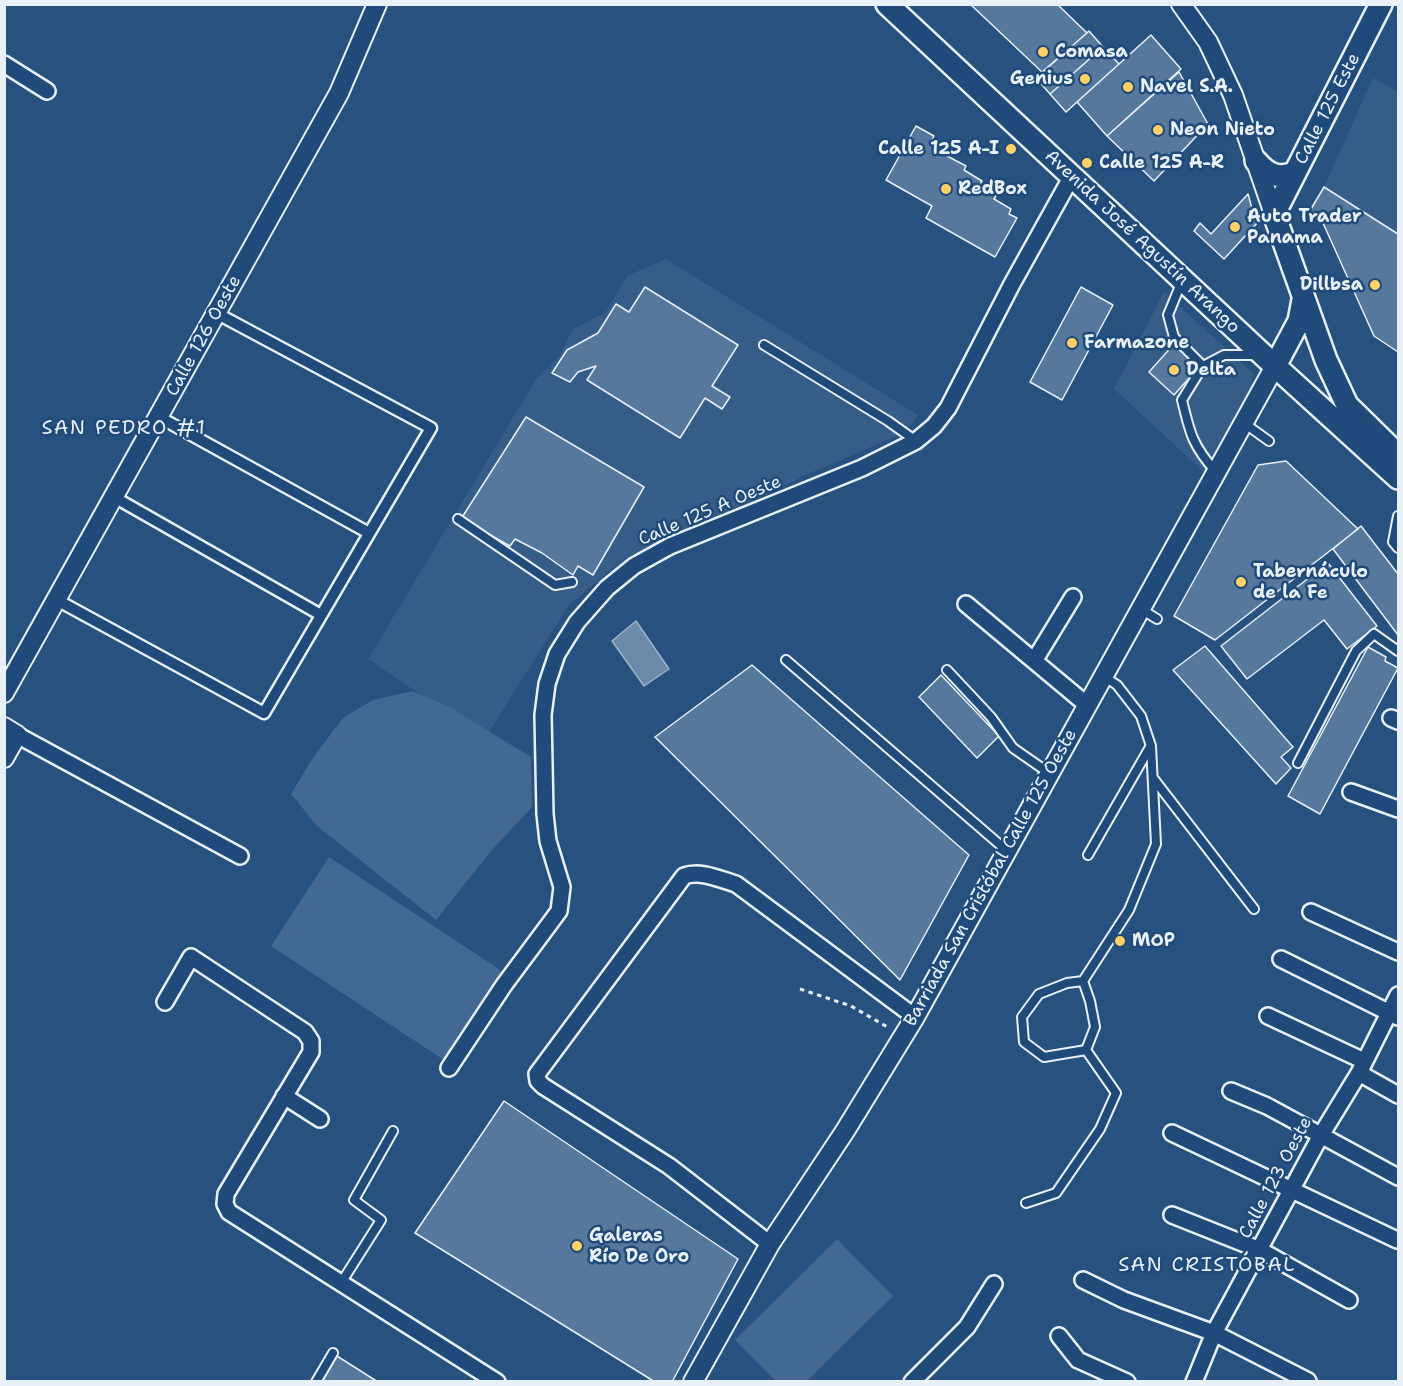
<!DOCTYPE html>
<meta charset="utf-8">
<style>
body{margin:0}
#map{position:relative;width:1403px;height:1386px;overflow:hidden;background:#27517f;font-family:"Shantell Sans",sans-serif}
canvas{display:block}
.frame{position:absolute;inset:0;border:6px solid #e8f1f8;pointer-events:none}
</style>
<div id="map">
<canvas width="1403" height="1386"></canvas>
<div class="frame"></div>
</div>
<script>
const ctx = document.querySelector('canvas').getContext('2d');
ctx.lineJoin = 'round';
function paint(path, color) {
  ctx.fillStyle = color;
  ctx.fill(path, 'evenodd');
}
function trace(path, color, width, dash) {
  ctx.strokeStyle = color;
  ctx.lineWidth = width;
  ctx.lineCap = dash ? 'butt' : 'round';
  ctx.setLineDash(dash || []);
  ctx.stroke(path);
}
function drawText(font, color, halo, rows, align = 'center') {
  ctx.font = font + ' "Shantell Sans",sans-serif';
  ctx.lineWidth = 5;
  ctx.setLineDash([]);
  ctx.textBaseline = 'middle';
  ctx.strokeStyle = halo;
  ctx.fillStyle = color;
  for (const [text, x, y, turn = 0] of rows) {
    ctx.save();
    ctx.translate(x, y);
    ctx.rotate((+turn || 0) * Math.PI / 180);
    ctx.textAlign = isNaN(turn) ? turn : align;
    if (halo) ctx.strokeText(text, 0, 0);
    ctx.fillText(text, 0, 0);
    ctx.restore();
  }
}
paint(new Path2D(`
 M1373,78L1398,92V234L1324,187Z
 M666,259L918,415L910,427L901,434L808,474L720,518L625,558L569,605L485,738L368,659L536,379L558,358L573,329L606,312L627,276Z
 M1164,292L1253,373L1252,385L1205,473L1114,389Z`), '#355d88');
paint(new Path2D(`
 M412,691L448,706L531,757L532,807L491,851L436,920L317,826L291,794L312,759L343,718L373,700Z
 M329,857L505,973L447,1062L271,946Z
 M837,1239L893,1296L807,1381H776L735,1340Z`), '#436891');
const water = new Path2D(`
 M636,621L669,669L644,686L612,641Z`);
paint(water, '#6b8aaa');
trace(water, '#9db3c9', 1.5);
const building = new Path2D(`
 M970,4H1057L1087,33L1042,72Z
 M1089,31L1103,47L1050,94L1036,78Z
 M1151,35L1181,69L1107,136L1077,102Z
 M1103,47L1119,64L1066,112L1050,94Z
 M1179,72L1208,124L1154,181L1107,136Z
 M916,126L934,136L932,140L950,151L947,156L966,166L964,170L982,181L980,184L997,194L994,199L1011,209L1009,214L1017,218L995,257L926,218L932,206L886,180Z
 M1324,187L1398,234V352L1374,336L1323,223L1308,214Z
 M1248,194L1254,216L1259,221L1224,259L1194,231L1200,223L1211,234Z
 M645,287L738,345L712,386L730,397L722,409L705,398L680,438L587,380L596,366L578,372L570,382L552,373L567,350L598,333L616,304L629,312Z
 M1081,287L1113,305L1062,400L1030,382Z
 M1174,344L1199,367L1174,395L1149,372Z
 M526,417L644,487L593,575L578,566L573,575L542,553L515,539L510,546L461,519Z
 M1286,461L1358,529L1215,640L1174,616L1258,465Z
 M1361,526L1398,574V635L1333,549Z
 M1328,563L1377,626L1347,649L1324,620L1247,679L1221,646Z
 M1205,646L1293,747L1281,757L1291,768L1276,784L1173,670Z
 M1368,647L1386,657L1385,661L1398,668L1320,814L1288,796Z
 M752,665L969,855L900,980L655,737Z
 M941,675L999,736L977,758L919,697Z
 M504,1101L738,1259L672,1382H655L415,1233Z
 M337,1356L378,1382H322Z`);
paint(building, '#57789d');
trace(building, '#e8f1f8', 1.5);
const service = new Path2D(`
 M1182,281L1168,315L1174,337L1203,366L1224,355H1255
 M764,345L888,421L916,441
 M1203,366L1182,400C1190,434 1193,446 1216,472
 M1244,423L1269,441
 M1398,516L1393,542L1398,548
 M458,519L555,585L572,582
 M1141,609L1157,619
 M786,660L1006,850
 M947,670L991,717L1013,748L1049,773
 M1298,763L1356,651L1374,634L1398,651
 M1153,778L1254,909
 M1088,855L1150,747
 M1083,981L1090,1001L1095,1027L1086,1050L1044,1057L1024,1042L1022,1017L1039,994L1067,983L1083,981L1129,910L1156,844L1151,746L1141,716L1117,685L1103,676
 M1026,1203L1056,1193L1100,1129L1116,1093L1086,1050
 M341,1283L381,1220L354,1200L393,1131
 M316,1382L333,1353`);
const pedestrian = new Path2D(`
 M159,417L369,533
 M114,497L321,615
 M57,600L264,713L431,428L216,313`);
const minor = new Path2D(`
 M4,64L47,91
 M966,604L1087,705
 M1034,661L1073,597
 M1391,718L1398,721
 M17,735L240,856
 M1351,792L1398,809
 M1311,912L1398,952
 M1281,959L1398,1017
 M165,1002L191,957L305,1032L311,1041V1052L226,1194L225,1204L229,1212L497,1382
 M1268,1016L1364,1061
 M449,1068L504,985L559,911L562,887L548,841L545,814L543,715L547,684L557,654L577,622L607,588L634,566L670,546L862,468L916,441L934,426L948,408L1012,284L1072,176
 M1359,1073L1398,1095
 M1231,1091L1267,1106L1398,1177
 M284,1096L320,1119
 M1172,1133L1397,1240
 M1172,1215L1260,1250L1349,1300
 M770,1244L669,1166L543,1086L538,1081L537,1074L684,876C701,870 719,879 736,884L915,1017
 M1083,1280L1124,1300L1214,1333L1308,1381
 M1059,1336L1078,1360L1127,1382
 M912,1382L967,1327L994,1284
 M1194,1382L1214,1333L1321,1135L1359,1073L1398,995`);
const tertiary = new Path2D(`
 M1181,4L1208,42L1233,95L1274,214
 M4,693L339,93L377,4
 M4,727L17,735L4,758
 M693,1382L770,1244L845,1131L915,1017L1275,366`);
const secondary = new Path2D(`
 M887,4L1275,366L1398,478
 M1381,4L1274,214L1326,360L1347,405L1398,455
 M1256,161C1268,175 1278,179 1295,173
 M1275,366L1299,321L1303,300`);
trace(service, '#e8f1f8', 12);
trace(pedestrian, '#e8f1f8', 15);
trace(minor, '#e8f1f8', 20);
trace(tertiary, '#e8f1f8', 22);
trace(secondary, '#e8f1f8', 26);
trace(new Path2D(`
 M800,989L851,1006L889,1028`), '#e8f1f8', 3, [4.5, 4.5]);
trace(service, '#1f4a7a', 8);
trace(pedestrian, '#1f4a7a', 10);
trace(minor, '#1f4a7a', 15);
trace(tertiary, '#1f4a7a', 18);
trace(secondary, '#1f4a7a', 21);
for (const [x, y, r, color] of [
 [1043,52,6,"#ffd166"],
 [1085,79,6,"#ffd166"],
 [1128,87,6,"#ffd166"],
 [1158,130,6,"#ffd166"],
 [1011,149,6,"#ffd166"],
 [1087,163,6,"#ffd166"],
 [946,189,6,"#ffd166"],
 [1235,227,6,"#ffd166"],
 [1375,285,6,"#ffd166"],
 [1072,343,6,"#ffd166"],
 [1174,370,6,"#ffd166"],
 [1241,582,6,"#ffd166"],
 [1120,941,6,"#ffd166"],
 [577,1246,6,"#ffd166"]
]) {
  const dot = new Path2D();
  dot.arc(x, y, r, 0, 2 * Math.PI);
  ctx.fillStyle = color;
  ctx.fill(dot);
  trace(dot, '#1f4a7a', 2);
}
drawText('bold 18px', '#e8f1f8', '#1f4a7a', [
 ["Comasa",1055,52],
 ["Genius",1073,79,"right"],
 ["Navel S.A.",1140,87],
 ["Neon Nieto",1170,130],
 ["Calle 125 A-I",999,149,"right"],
 ["Calle 125 A-R",1099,163],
 ["RedBox",958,189],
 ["Auto Trader",1247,217],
 ["Panama",1247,238],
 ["Dillbsa",1363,285,"right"],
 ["Farmazone",1084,343],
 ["Delta",1186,370],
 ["Tabernáculo",1253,572],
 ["de la Fe",1253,593],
 ["MOP",1132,941],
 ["Galeras",589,1236],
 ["Río De Oro",589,1257]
], 'left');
drawText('18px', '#e8f1f8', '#1f4a7a', [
 ["Calle 125 Este",1328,109,-63],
 ["Avenida José Agustín Arango",1142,242,43],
 ["Calle 126 Oeste",204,336,-61],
 ["Calle 125 A Oeste",710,511,-23],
 ["Barriada San Cristóbal Calle 125 Oeste",991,878,-61],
 ["Calle 123 Oeste",1276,1178,-62]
]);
ctx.letterSpacing = '1.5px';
drawText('20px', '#e8f1f8', '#1f4a7a', [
 ["SAN PEDRO #1",124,429],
 ["SAN CRISTÓBAL",1207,1266]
]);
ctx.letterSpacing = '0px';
</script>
